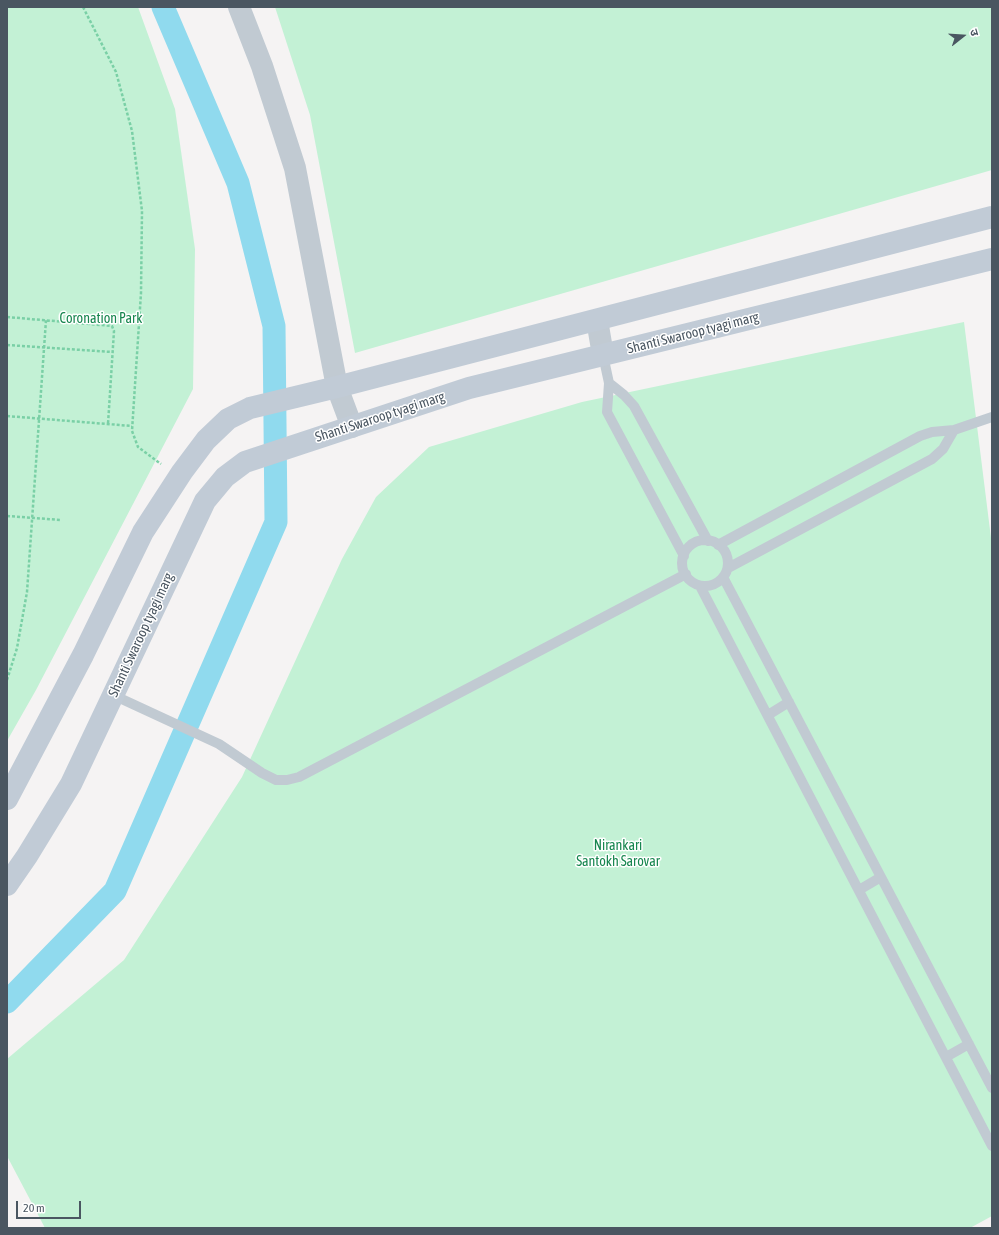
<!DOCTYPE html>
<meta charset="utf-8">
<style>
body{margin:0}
#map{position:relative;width:999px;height:1235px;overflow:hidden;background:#f5f3f3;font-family:"Asap Condensed","Noto Sans Devanagari",sans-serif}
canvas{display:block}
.frame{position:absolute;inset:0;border:8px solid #4a5661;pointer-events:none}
.north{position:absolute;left:943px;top:16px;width:40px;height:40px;-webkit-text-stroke:3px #fff;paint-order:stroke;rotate:73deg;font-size:11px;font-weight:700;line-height:16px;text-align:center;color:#4a5661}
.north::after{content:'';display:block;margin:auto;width:14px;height:18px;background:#4a5661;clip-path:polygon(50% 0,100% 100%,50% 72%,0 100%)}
.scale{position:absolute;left:16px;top:1201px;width:65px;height:18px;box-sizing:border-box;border:2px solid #4a5661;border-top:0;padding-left:5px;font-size:12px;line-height:14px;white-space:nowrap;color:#4a5661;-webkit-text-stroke:3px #fff;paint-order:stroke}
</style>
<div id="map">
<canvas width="999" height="1235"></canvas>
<div class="frame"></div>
<div class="north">उ</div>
<div class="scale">20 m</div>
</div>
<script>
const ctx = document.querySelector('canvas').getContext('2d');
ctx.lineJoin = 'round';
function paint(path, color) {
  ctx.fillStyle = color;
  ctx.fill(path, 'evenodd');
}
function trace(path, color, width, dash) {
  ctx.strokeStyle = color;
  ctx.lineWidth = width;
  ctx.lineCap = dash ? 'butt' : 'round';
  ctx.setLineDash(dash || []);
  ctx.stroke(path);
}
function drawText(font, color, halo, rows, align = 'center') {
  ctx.font = font + ' "Asap Condensed",sans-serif';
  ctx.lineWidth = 3;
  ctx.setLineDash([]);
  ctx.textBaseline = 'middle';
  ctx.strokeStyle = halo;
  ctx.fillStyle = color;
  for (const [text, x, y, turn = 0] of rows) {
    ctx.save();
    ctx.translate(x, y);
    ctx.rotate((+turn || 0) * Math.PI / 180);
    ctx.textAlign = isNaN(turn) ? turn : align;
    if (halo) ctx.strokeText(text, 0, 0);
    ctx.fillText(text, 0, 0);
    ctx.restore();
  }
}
paint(new Path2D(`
 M7,7H138L175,109L195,249L193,389L36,690L7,741Z
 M275,7H992V170L355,353L310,115Z
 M964,322L992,546V1216L970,1228H45L7,1156V1059L124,960L242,777L342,559L376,497L429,447L582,402Z`), '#c3f1d5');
trace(new Path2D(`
 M7,1002L115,891L276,522L274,326L238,183L163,7`), '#90daee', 23);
trace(new Path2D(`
 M83,7L116,72L132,131L142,211L141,293L132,431L138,447L161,464
 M7,317L112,326L114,331L108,424
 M7,345L112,352
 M7,416L132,426
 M7,516L61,520
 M7,680L17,648L27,592L46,320`), '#7ad0a6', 2.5, [3, 2]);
trace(new Path2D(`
 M603,355L609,383L607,412L684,556
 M609,383L624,395L634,406L708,541
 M682 563a23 23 0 1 1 46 0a23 23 0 1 1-46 0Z
 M718,545L920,436L932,432L954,430L992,417
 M728,568L932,459L943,449L954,430
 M723,577L992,1088
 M700,586L992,1146
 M113,695L219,744L262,773L276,780H287L299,777L686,574
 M768,715L789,702
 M859,890L881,877
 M946,1057L969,1044`), '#c1cad2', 10);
trace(new Path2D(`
 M239,7L262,66L295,168L337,387L352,427
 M597,320L603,355`), '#c1cad2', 22);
trace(new Path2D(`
 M7,799L83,655L143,532L182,472L206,440L228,419L250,408L337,387L992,217
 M7,885L27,856L71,784L205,501L225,477L245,462L469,388L992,259`), '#c1cbd6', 22);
drawText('14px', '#17864f', '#fff', [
 ["Coronation Park",101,319],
 ["Nirankari",618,846],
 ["Santokh Sarovar",618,862]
]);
drawText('14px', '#4a5661', '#fff', [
 ["Shanti Swaroop tyagi marg",693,333,-14],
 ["Shanti Swaroop tyagi marg",380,417,-18],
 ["Shanti Swaroop tyagi marg",141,635,-65]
]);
</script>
